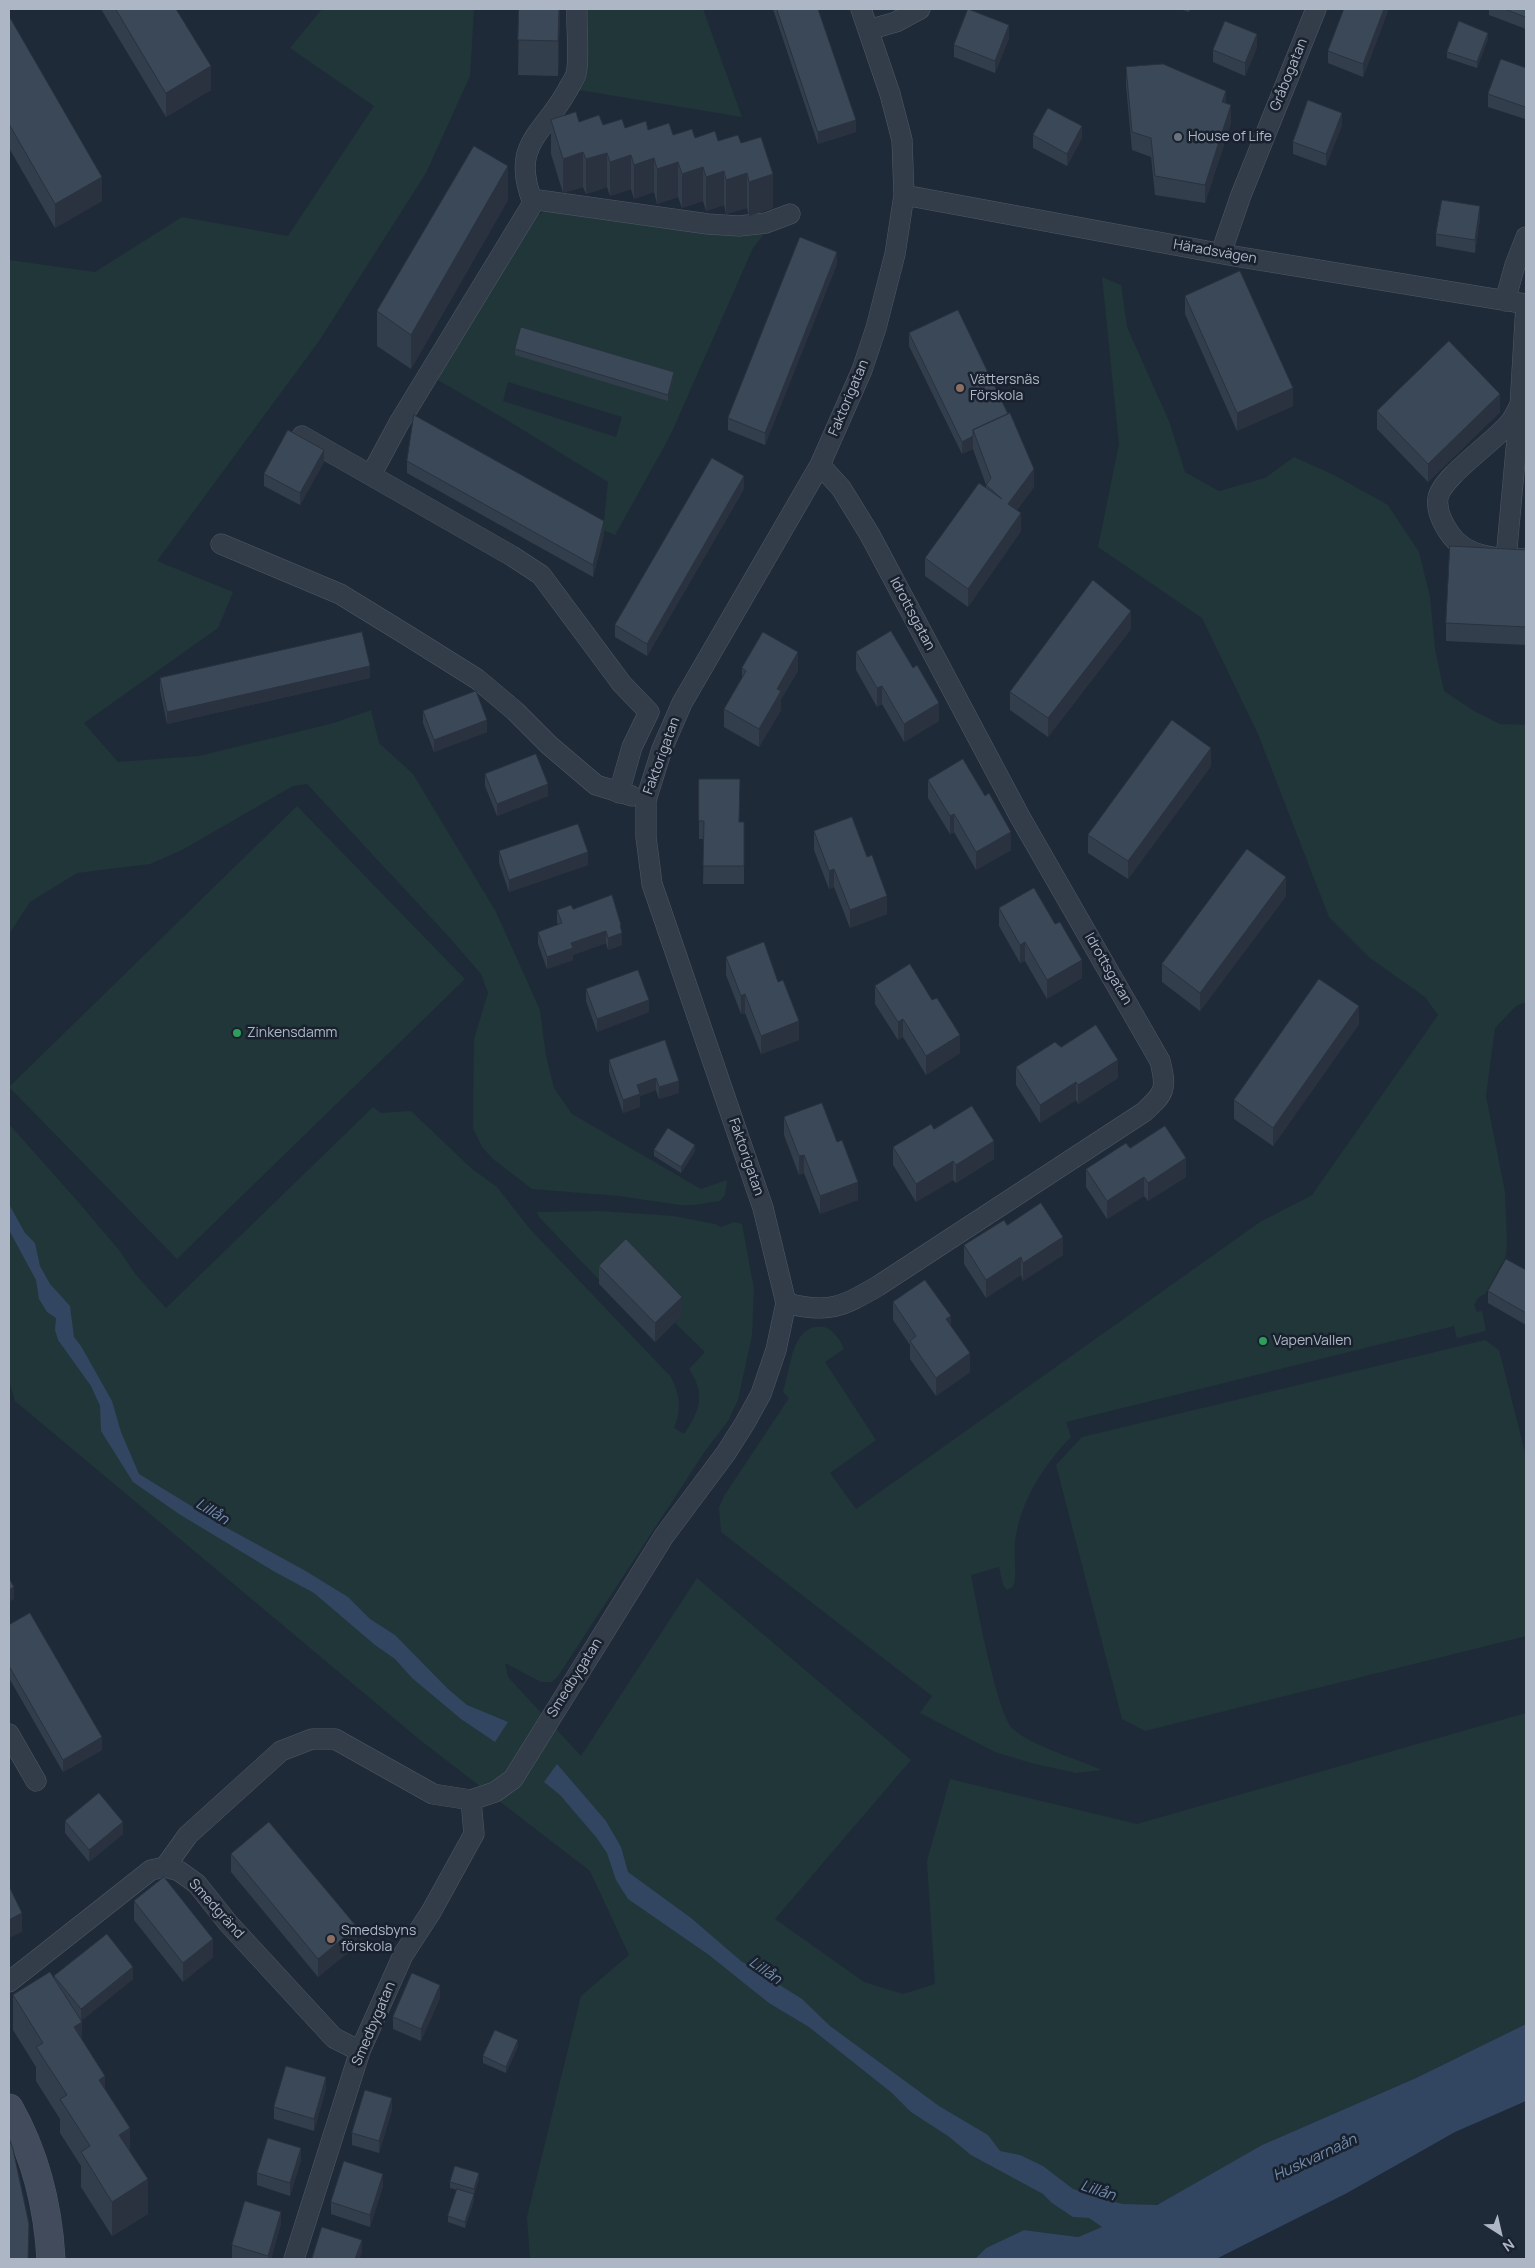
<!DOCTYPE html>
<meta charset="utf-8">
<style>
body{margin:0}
#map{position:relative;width:1535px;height:2268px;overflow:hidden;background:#1f2a38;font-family:Manrope,sans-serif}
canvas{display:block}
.frame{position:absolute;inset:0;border:10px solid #adb6c5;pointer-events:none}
.north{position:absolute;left:1475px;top:2208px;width:50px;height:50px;-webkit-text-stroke:4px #18212d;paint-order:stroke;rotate:145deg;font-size:14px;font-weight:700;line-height:20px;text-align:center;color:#adb6c5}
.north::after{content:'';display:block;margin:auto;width:18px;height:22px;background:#adb6c5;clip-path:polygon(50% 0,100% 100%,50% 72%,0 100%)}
</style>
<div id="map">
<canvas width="1535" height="2268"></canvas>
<div class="frame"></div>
<div class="north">N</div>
</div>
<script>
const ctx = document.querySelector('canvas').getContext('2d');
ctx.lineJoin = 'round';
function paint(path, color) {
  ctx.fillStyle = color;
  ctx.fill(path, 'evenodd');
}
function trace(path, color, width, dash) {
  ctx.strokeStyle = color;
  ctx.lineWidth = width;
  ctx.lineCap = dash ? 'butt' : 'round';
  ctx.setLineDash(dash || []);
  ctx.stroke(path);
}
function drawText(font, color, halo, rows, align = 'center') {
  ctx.font = font + ' Manrope,sans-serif';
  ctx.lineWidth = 5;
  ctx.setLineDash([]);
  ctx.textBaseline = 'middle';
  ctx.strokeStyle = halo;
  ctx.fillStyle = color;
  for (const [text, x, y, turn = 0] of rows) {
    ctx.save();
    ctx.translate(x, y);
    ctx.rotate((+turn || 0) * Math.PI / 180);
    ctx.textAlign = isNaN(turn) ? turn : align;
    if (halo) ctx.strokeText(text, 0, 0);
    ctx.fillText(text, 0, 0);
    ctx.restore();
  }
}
paint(new Path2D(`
 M322,9H474L470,76L426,173L319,341L157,561L233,592L218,628L84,723L118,762L199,756L334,723L371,710L379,743L413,774L496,912L540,1010L546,1056L554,1088L572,1114L701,1189L727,1180L725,1195L720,1201L694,1205H680L619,1196L532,1189L493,1159L482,1147L473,1128L474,1039L488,993L481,974L449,937L307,784L293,786L182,850L150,864L77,873L30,902L9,934V260L95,272L182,217L288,236L374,106L290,48Z
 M582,9H703L742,117L573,89Z
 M547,210L767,230L753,248L670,436L615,535L603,530L608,482L510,422L436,379L533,218ZM508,382L622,417L616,437L503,401Z
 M1102,277L1121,285L1127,327L1169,421L1185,472L1219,491L1265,478L1294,457L1334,475L1388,505L1419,552L1430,597L1435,649L1444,691L1474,711L1500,724L1526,725V1002L1516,1006L1495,1028L1486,1096L1505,1192L1507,1243L1506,1256L1485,1294L1478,1298L1474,1305L1477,1312L1482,1311L1486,1331L1457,1338L1454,1326L1066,1422L1071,1437C1043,1466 1021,1500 1015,1541C1013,1555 1018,1573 1013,1587L1007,1590L1003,1585L999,1567L971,1575C976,1601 997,1715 1013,1729C1032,1746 1077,1759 1102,1770L1076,1773L1031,1763L995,1752L920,1713L932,1696L721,1532L719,1507L724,1496L789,1398L783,1392C791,1369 791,1322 824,1327C833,1329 841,1341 844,1349L825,1362L876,1440L830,1473L856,1509L1260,1222L1312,1195L1438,1015L1425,997L1370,958L1329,917L1258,734L1202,618L1098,547L1119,444Z
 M297,806L465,979L177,1259L9,1087Z
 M373,1107L381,1113L411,1111L471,1168L497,1187L530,1229L671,1377C680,1396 682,1409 674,1428L684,1434C700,1411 706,1394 689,1369L705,1352L675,1323L682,1315L601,1282L539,1217L537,1212L601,1211L673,1216L715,1224L721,1227L734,1222L742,1224L754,1289L752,1335L738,1400L728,1421L705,1451L558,1676L552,1682H541L505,1663L508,1677L581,1756L697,1578L911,1760L775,1919L864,1982L903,1994L935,1984L927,1861L950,1779L1137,1824L1526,1713V2024L1416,2078L1262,2145L1161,2203L1078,2237L1024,2230L986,2248L975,2259H530L527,2217L581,1996L629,1955L590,1871L420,1740L15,1401L9,1380V1124L80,1204L119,1250L136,1275L166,1308Z
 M1485,1340L1499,1350L1526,1456V1636L1145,1731L1122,1719L1056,1465L1082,1437Z`), '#213639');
paint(new Path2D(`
 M9,1204L25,1233L35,1243L40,1266L50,1284L70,1306L74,1337L81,1346L112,1401L121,1432L139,1474L229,1529L304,1570L348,1597L370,1619L395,1635L448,1689L467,1705L508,1722L495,1742L461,1719L412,1678L395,1659L375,1645L314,1593L275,1572L179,1514L133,1482L101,1431L100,1406L91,1386L58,1340L55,1330L56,1318L47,1312L39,1299L36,1280L9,1230Z
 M557,1764L606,1821L621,1847L628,1872L691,1918L741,1961L802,1999L830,2026L939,2106L988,2135L1000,2151L1020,2155L1043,2166L1073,2189L1102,2199L1123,2204L1157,2205L1262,2145L1416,2078L1526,2024V2101L1455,2132L1347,2193L1216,2259H975L986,2248L1024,2230L1078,2237L1102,2227L1089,2218L1073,2217L1052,2203L1043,2194L971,2155L948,2136L911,2112L892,2093L809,2027L769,2003L709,1955L628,1899L616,1880L607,1853L596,1837L560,1795L544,1782Z`), '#324561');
const street = new Path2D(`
 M868,30L896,22L920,9
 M904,195L1234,256L1526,304
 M533,203L538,200L708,224L739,226L766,223L790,214
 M1221,253L1241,195L1316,9
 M1505,301L1515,265L1526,237
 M1519,407C1516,412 1514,417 1511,421C1497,440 1441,477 1438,498C1436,511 1443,524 1450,534C1466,558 1500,559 1526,559
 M302,436L512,556L541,575L622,684L649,712L632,747L619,793
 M371,475L399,423L533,203C510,144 542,136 567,91C570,85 574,80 576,74C580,59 576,25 577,9
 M221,544L340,594L410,637L477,679L515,711L549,745L596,785L632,796
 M1506,559L1520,406L1526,304
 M786,1303C828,1314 842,1307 878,1286L1144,1112C1165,1093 1167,1089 1160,1061L1020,817L870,535L841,488L820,465
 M9,1734L36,1781
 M165,1867L188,1835L281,1751L312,1739H335L433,1794L471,1800
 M9,1982L151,1870L165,1867L179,1871L197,1884L228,1923L334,2038L360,2051
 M294,2259L360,2051L403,1955L431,1912L474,1834L471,1800L495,1792L513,1779L664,1536L726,1453L745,1423L761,1394L776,1350L786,1303L763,1208L652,884L646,837V800L662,749L682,703L820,465L862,370L876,328L895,254L904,195L902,140L890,94L861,9`);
const secondary = new Path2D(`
 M9,2108C35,2154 48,2206 51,2259`);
trace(street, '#505966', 21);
trace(secondary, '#505966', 29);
trace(street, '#333c49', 20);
trace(secondary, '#414b5c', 28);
paint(new Path2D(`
 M101,9H176L211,90L166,117Z
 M519,9H560L558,76L518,75Z
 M773,9H818L856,132L818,144Z
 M1180,9H1190L1189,12Z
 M1388,9V11L1363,77L1328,63V51Z
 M1489,9H1526V29L1489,15Z
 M9,16L102,201L55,228L9,148Z
 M1009,38L995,73L954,57V45Z
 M1488,39L1477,68L1447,58V52Z
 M1257,47L1245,76L1213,62V50Z
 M1126,67L1226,103L1231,123L1205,203L1155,195L1151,157L1132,150L1126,86Z
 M1526,68V116L1525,119L1488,107V94Z
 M551,120L579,122L625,128L648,130L673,135L741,143L773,208L749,216L747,208L726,214L724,205L706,211L703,201L682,208L678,197L657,204L654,192L634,199L631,189L610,196L607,187L586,194L583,187L563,193L551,154Z
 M1342,125L1326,166L1293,154V142Z
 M1033,135L1082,138L1067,166L1033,148Z
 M508,200L411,369L377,346V311Z
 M1480,218L1475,253L1436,246V234Z
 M837,264L765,445L728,430V418Z
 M1185,296L1293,406L1237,431L1185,314Z
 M909,333L1034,487L1017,510L1021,531L968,607L925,576V558L986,488V485L973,449L962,454L909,346Z
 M515,349L674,378L668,401L515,355Z
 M1377,411L1500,412L1428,482L1377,429Z
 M407,461L604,534L593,577L407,473Z
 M324,462L300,505L264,486V474Z
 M744,489L647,656L615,637V625Z
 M1526,550V645L1446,641V623Z
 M1131,629L1048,737L1010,710V692Z
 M856,652L939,721L904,742L882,704L877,707L856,670Z
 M742,668L798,671L781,699V710L759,747L724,727V709L742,678Z
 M160,678H370L167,724L160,690Z
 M423,711L487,732L434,752L423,723Z
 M1211,766L1128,879L1088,853V835Z
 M485,774L548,796L497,816L485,786Z
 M699,779L740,822H744V884H703L704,839H699Z
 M928,780L1011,850L976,870L954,832L950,834L928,798Z
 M814,831L887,914L850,928L834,887L829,889L814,850Z
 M499,851L588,865L509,892L499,863Z
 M1286,896L1200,1011L1162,982V964Z
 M999,908L1082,978L1047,999L1025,961L1020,963L999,926Z
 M573,909L621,931L622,945L608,950L606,943L573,955V960L547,969L538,944V932L558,925L557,922V910Z
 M726,957L799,1040L761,1054L745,1013L741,1014L726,975Z
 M875,986L960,1053L926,1075L903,1037L898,1040L875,1004Z
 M586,989L649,1012L597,1032L586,1001Z
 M1359,1024L1273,1146L1234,1119V1100Z
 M665,1040L679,1093L659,1099L656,1090L640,1096V1107L623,1113L609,1072V1060Z
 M1061,1047L1118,1078L1078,1104L1076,1100L1040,1123L1016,1085V1067Z
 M784,1117L858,1200L820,1214L804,1173L799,1175L784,1135Z
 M934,1129L994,1159L956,1183L953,1180L916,1202L893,1165V1147Z
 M1130,1148L1186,1177L1148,1201L1144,1196L1107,1219L1086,1187V1169Z
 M654,1150L695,1151L681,1173L654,1156Z
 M1007,1225L1063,1255L1023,1281L1021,1275L986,1298L964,1264V1245Z
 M599,1266L682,1315L655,1342L599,1284Z
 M1526,1270V1325L1488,1303V1291Z
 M893,1302L951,1326L970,1372L936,1396L910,1359V1345L893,1320Z
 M9,1625L102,1750L63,1772L9,1678Z
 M65,1821L123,1834L89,1862L65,1833Z
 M231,1854L357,1945L318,1977L231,1872Z
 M134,1901L213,1957L183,1982L134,1920Z
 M54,1976L133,1979L81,2021L82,2040L105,2089L130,2151L148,2214L112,2236L81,2187V2166L60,2133V2119L36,2081V2067L13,2030V1995L54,1979Z
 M440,1998L421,2041L393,2029V2017Z
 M518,2046L506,2073L483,2063V2056Z
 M326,2089L314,2131L274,2119V2107Z
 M392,2110L379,2153L352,2145V2133Z
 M301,2160L290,2196L257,2185V2173Z
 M479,2179L474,2194V2200L465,2228L448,2222V2216L457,2190L450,2188V2182Z
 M383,2186L370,2227L331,2214V2202Z
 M281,2224L271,2259H237L232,2258V2245Z`), '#333e4c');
paint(new Path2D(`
 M559,9H560L558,76V41Z
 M1384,9H1388V11L1363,77V64Z
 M1009,25V38L995,73V61Z
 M1488,33V39L1477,68V62Z
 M1257,34V47L1245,76V63Z
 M211,66V90L166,117V93Z
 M1226,91V109L1222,102Z
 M1526,103V116L1525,119V107Z
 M1231,105V123L1205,203V185Z
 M1342,113V125L1326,166V154Z
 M856,120V132L818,144V132Z
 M1082,126V138L1067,166V154Z
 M583,152V187L563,193V159Z
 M607,153V187L586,194V159Z
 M631,155V189L610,196V162Z
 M654,158V192L634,199V165Z
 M678,162V197L657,204V169Z
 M508,166V200L411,369V335Z
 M703,167V201L682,208V174Z
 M724,171V205L706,211V177Z
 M747,173V208L726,214V180Z
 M773,174V208L749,216V182Z
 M102,177V201L55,228V204Z
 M1480,206V218L1475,253V240Z
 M837,252V264L765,445V433Z
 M674,372V378L668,401V395Z
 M1293,388V406L1237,431V413Z
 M1500,394V412L1428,482V464Z
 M973,436V449L962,454V442Z
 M324,450V462L300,505V493Z
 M1034,469V487L1008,522V504Z
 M744,476V489L647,656V644Z
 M1021,513V531L968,607V589Z
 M604,521V534L593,577V565Z
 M1131,611V629L1048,737V718Z
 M798,652V671L781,699V710L759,747V729L777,689Z
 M370,666V678L167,724V712Z
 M882,686V704L877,707V688Z
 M939,703V721L904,742V724Z
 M487,720V732L434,752V740Z
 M1211,748V766L1128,879V861Z
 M548,784V796L497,816V804Z
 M954,814V832L950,834V816Z
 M1011,832V850L976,870V852Z
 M588,852V865L509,892V880Z
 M834,869V887L829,889V871Z
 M1286,877V896L1200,1011V993Z
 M887,896V914L850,928V910Z
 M620,925H621L622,945L608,950V938Z
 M606,931V943L573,955V960L547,969V957L571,943Z
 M1025,942V961L1020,963V945Z
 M1082,960V978L1047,999V980Z
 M745,994V1013L741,1014V996Z
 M649,1000V1012L597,1032V1019Z
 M1359,1006V1024L1273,1146V1128Z
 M903,1019V1037L898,1040V1022Z
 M799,1021V1040L761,1054V1036Z
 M960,1035V1053L926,1075V1056Z
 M1118,1060V1078L1078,1104V1085Z
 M656,1078V1090L640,1096V1107L623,1113V1100L637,1085Z
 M679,1081V1093L659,1099V1087Z
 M1076,1082V1100L1040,1123V1105Z
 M994,1141V1159L956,1183V1165Z
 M695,1145V1151L681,1173V1167Z
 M804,1155V1173L799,1175V1156Z
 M1186,1158V1177L1148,1201V1183Z
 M953,1161V1180L916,1202V1184Z
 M1144,1177V1196L1107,1219V1201Z
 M858,1182V1200L820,1214V1196Z
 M1063,1237V1255L1023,1281V1263Z
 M1021,1257V1275L986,1298V1280Z
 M682,1297V1315L655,1342V1323Z
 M951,1316V1334L946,1319Z
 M970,1353V1372L936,1396V1378Z
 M14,1587V1599L9,1602V1590Z
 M102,1737V1750L63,1772V1760Z
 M123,1822V1834L89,1862V1850Z
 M22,1913V1932L9,1938V1920Z
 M357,1927V1945L318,1977V1959Z
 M213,1939V1957L183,1982V1963Z
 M133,1967V1979L81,2021V2009Z
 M440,1985V1998L421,2041V2029Z
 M82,2022V2056L74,2027Z
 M518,2040V2046L506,2073V2067Z
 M105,2076V2111L99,2080Z
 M326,2077V2089L314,2131V2119Z
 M392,2098V2110L379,2153V2141Z
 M130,2128V2162L119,2135Z
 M301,2148V2160L290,2196V2183Z
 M479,2173V2179L474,2194V2200L465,2228V2222L474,2195V2189Z
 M383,2174V2186L370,2227V2215Z
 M148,2179V2214L112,2236V2202Z
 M281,2212V2224L271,2259H268V2256Z
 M362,2240V2252L360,2259H355Z`), '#29323e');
const building = new Path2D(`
 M116,9H176L211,66L166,93Z
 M519,9H559L558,41L518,40Z
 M777,9H818L856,120L818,132Z
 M968,9L1009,25L995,61L954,45Z
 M1344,9H1384L1363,64L1328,51Z
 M1505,9H1526V17Z
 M9,16L102,177L55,204L9,124Z
 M1225,21L1257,34L1245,63L1213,50Z
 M1459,21L1488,33L1477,62L1447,52Z
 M1501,59L1526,68V103L1525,107L1488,94Z
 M1163,64L1226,91L1222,102L1231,105L1205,185L1155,176L1151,138L1132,132L1126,67Z
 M1308,100L1342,113L1326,154L1293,142Z
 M1048,108L1082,126L1067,154L1033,135Z
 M576,112L579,122L599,115L603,125L622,119L625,128L646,121L648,130L669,123L673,135L692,129L695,138L715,131L718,141L738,135L741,143L761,137L773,174L749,182L747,173L726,180L724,171L706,177L703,167L682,174L678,162L657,169L654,158L634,165L631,155L610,162L607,153L586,159L583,152L563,159L551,120Z
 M474,146L508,166L411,335L377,311Z
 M1442,200L1480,206L1475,240L1436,234Z
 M800,237L837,252L765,433L728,418Z
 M1240,271L1293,388L1237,413L1185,296Z
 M958,310L1008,414L973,430V436L962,442L909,333Z
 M521,327L674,372L668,395L515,349Z
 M1449,341L1500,394L1428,464L1377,411Z
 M1010,413L1034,469L1008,504L1021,513L968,589L925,558L979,483L1002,499L986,485L991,478L973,430Z
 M414,415L604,521L593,565L407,461Z
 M288,430L324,450L300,493L264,474Z
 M712,458L744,476L647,644L615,625Z
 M1450,546L1526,550V627L1446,623Z
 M1093,580L1131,611L1048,718L1010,692Z
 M891,631L913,668L917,665L939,703L904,724L882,686L877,688L856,652Z
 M362,632L370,666L167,712L160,678Z
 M763,632L798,652L777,689L781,691L759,729L724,709L746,671L742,668Z
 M476,691L487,720L434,740L423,711Z
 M1172,720L1211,748L1128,861L1088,835Z
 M536,754L548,784L497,804L485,774Z
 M963,759L985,796L989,793L1011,832L976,852L954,814L950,816L928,780Z
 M699,779H740L739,822H744V866H703L704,821H699Z
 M852,817L867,857L872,855L887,896L850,910L834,869L829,871L814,831Z
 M578,824L588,852L509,880L499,851Z
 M1247,849L1286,877L1200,993L1162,964Z
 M1034,888L1055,924L1060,922L1082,960L1047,980L1025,942L1020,945L999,908Z
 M612,895L621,925H620L622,933L608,938L606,931L571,943L573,948L547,957L538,932L562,923L557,910L571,905L573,909Z
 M764,942L778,982L783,980L799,1021L761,1036L745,994L741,996L726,957Z
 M910,964L932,1000L937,998L960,1035L926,1056L903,1019L898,1022L875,986Z
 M638,970L649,1000L597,1019L586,989Z
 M1319,979L1359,1006L1273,1128L1234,1100Z
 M1096,1025L1118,1060L1078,1085L1076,1082L1040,1105L1016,1067L1055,1042L1061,1047Z
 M665,1040L679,1081L659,1087L656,1078L637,1085L640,1094L623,1100L609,1060Z
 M822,1103L837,1142L842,1140L858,1182L820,1196L804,1155L799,1156L784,1117Z
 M972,1106L994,1141L956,1165L953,1161L916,1184L893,1147L931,1124L934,1129Z
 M1165,1126L1186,1158L1148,1183L1144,1177L1107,1201L1086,1169L1126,1143L1130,1148Z
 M668,1128L695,1145L681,1167L654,1150Z
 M1041,1203L1063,1237L1023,1263L1021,1257L986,1280L964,1245L1004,1220L1007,1225Z
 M626,1239L682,1297L655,1323L599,1266Z
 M1506,1259L1526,1270V1313L1488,1291Z
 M925,1280L951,1316L946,1319L970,1353L936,1378L910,1341L916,1336L893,1302Z
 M9,1578L14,1587L9,1590Z
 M30,1613L102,1737L63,1760L9,1666V1625Z
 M99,1793L123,1822L89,1850L65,1821Z
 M269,1822L357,1927L318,1959L231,1854Z
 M164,1877L213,1939L183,1963L134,1901Z
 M9,1886L22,1913L9,1920Z
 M107,1934L133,1967L81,2009L54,1976Z
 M50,1972L82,2022L74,2027L105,2076L99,2080L130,2128L119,2135L148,2179L112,2202L81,2152L90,2146L60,2099L67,2095L36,2047L43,2043L13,1995Z
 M412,1973L440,1985L421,2029L393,2017Z
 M495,2030L518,2040L506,2067L483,2056Z
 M286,2066L326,2077L314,2119L274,2107Z
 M365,2090L392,2098L379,2141L352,2133Z
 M9,2138L13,2149L29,2224L28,2259H9Z
 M268,2138L301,2148L290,2183L257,2173Z
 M344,2161L383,2174L370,2215L331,2202Z
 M455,2166L479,2173L474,2189L450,2182Z
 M457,2189L474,2194L465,2222L448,2216Z
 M245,2201L281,2212L268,2256L232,2245Z
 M322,2227L362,2240L355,2259H312Z`);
paint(building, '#3b4858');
trace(building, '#29323e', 1);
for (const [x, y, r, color] of [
 [1178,137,5,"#6b7280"],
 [960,388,5,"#8d6e63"],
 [237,1033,5,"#2e9e5b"],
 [1263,1341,5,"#2e9e5b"],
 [331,1939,5,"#8d6e63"]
]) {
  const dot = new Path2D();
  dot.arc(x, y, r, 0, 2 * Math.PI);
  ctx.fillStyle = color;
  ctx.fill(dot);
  trace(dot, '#18212d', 2);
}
drawText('14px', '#adb6c5', '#18212d', [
 ["Gråbogatan",1289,75,-68],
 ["Häradsvägen",1215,252,10],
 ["Faktorigatan",849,398,-67],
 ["Idrottsgatan",912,614,62],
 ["Faktorigatan",662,756,-70],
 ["Idrottsgatan",1108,969,60],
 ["Faktorigatan",746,1157,71],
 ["Smedbygatan",575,1678,-58],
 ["Smedgränd",216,1909,48],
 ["Smedbygatan",374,2024,-67]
]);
drawText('14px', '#adb6c5', '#18212d', [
 ["House of Life",1188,137],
 ["Vättersnäs",970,380],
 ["Förskola",970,396],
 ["Zinkensdamm",247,1033],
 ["VapenVallen",1273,1341],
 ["Smedsbyns",341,1931],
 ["förskola",341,1947]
], 'left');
drawText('italic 15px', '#748daf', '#18212d', [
 ["Lillån",212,1512,31],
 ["Lillån",765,1971,35],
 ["Huskvarnaån",1315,2158,-25],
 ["Lillån",1098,2191,18]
]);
</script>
